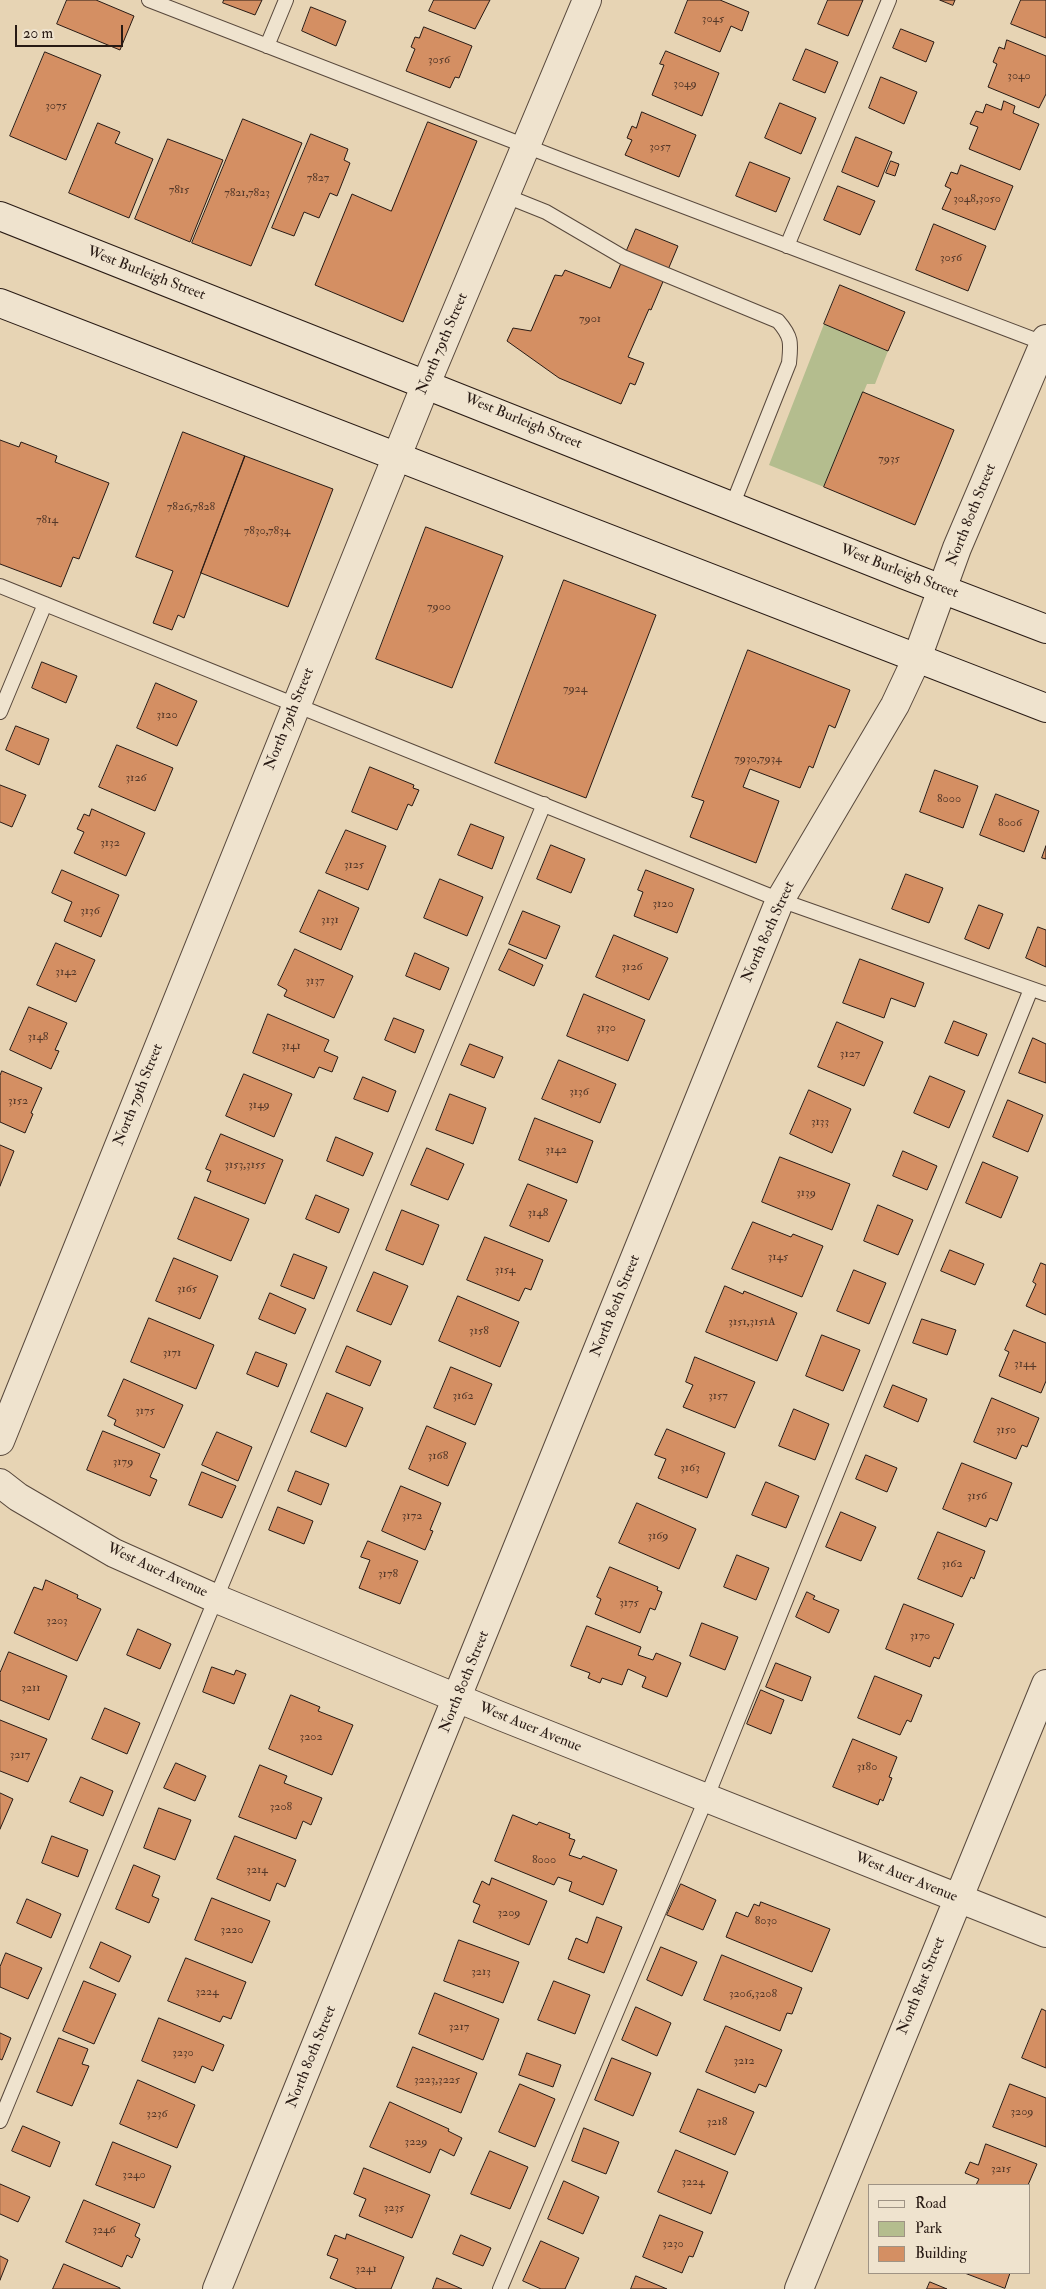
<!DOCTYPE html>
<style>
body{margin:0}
#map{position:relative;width:1046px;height:2289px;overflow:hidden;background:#e7d4b4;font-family:"IM FELL Double Pica",serif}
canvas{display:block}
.legend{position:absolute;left:868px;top:2184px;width:162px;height:90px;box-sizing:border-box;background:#efe3ce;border:1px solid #9f9384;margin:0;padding:6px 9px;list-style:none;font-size:15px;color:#281a14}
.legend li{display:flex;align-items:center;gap:10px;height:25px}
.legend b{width:25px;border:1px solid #9f9384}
.scale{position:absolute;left:15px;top:25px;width:108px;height:22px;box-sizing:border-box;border:2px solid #281a14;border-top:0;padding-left:6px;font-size:15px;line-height:18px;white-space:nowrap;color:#281a14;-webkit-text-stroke:4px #efe3ce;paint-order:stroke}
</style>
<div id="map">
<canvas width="1046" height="2289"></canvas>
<ul class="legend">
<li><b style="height:6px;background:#efe3ce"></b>Road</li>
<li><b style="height:14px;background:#b4bd8e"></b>Park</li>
<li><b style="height:14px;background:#d48f63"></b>Building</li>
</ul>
<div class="scale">20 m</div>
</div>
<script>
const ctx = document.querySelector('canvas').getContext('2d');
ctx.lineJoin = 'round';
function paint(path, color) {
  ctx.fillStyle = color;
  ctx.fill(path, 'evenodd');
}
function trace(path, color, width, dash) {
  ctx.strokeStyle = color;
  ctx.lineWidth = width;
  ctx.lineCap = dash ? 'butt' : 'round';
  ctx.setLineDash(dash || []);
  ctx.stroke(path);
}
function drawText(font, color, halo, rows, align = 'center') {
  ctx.font = font + ' "IM FELL Double Pica",serif';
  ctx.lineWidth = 4;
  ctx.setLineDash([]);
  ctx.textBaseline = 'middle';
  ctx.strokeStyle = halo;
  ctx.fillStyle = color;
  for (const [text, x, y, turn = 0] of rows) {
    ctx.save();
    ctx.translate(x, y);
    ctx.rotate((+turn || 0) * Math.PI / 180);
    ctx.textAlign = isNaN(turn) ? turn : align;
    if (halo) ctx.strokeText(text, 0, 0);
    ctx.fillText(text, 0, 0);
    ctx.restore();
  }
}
paint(new Path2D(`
 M824,324L888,351L875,384H867L824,487L769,465Z`), '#b4bd8e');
const building = new Path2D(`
 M67,0H96L134,16L120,50L57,24Z
 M224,0H262L255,15L223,3Z
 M434,0H490L475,29L429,11Z
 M688,0H720L749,12L742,31L731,26L720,52L675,33Z
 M828,0H863L848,36L818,24Z
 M940,0H955L953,5Z
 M1021,0H1046V38L1011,24Z
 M311,7L346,21L336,46L302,31Z
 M424,27L472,46L459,78L455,77L450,88L406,71L415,49L411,47L415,37L419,38Z
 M901,29L934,42L926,62L893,48Z
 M1007,40L1046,56V94L1039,108L988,87L997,64L993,62L999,47L1004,49Z
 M806,49L838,62L825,93L793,80Z
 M666,51L719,73L702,116L652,95L664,65L660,64Z
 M45,52L101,75L66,160L10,136Z
 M881,77L917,92L904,124L869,108Z
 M1004,101L1015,106L1013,113L1039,124L1020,170L969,149L978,127L970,124L976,111L983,113L986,104L1001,110Z
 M780,103L816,118L801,154L765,138Z
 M642,112L696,135L679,177L625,155L632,140L627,138L632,126L636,128Z
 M243,119L302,143L251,266L192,243Z
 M428,122L477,141L403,322L315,285L352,194L391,211Z
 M98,123L120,132L115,143L153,159L129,218L69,193Z
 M311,134L348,149L344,160L350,163L337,196L330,193L319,218L304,212L294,236L272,228Z
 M856,137L892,152L878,187L842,172Z
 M168,139L223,160L190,242L135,219Z
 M891,161L899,164L895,176L886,173Z
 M750,162L790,178L776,212L736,196Z
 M961,165L1013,186L995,230L942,209L951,189L945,186L951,172L957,174Z
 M838,186L875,201L860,235L824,220Z
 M934,224L986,246L968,291L916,270Z
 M636,229L678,246L651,310L649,309L628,357L644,363L635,385L630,383L621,404L559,378L507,341L513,328L531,331L555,275L562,276L565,270L610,288Z
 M840,285L905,312L888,351L824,324Z
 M863,392L954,430L915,525L824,487Z
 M183,432L245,456L184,618L178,615L172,630L153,623L173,571L136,557Z
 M0,440L19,447L21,442L57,456L55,462L109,483L79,559L73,557L61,587L0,564Z
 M245,456L333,489L288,607L201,573Z
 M426,527L503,556L452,688L376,659Z
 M564,580L656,615L586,798L495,763Z
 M748,650L850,690L835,728L829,725L813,768L809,766L800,788L750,769L743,787L779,801L756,863L690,837L704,801L692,797Z
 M42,662L77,676L66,703L32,688Z
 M156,683L197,701L177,746L137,728Z
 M16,726L49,739L39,765L6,750Z
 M117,745L173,768L155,811L99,787Z
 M370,767L414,785L413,788L419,790L412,806L408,804L397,830L352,812Z
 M935,770L978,786L963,828L920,812Z
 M0,785L26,795L12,827L0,822Z
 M996,794L1039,811L1024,852L980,835Z
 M92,809L145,833L126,876L74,853L84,832L77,829L84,814L89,816Z
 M471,824L504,837L492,869L458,855Z
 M346,830L386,846L368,890L326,873Z
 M551,845L585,859L571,893L537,879Z
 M1046,846V859L1042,858Z
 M62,870L119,895L101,937L64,921L72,902L52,893Z
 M646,870L694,889L677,933L634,916L643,892L638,890Z
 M906,874L943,888L929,923L892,909Z
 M440,879L483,897L467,936L424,918Z
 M319,890L359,908L341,950L300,932Z
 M979,905L1003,914L989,949L965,939Z
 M523,911L560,926L546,959L509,944Z
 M1038,927L1046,930V967L1026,958Z
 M614,935L668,958L649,1000L596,977Z
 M56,943L95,960L76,1002L37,985Z
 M295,949L353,976L334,1018L284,996L287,990L278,985Z
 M509,949L543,965L534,986L499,970Z
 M415,953L449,968L440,990L406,976Z
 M860,959L924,983L915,1007L891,998L884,1018L843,1003Z
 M584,994L645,1020L628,1061L567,1036Z
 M29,1007L67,1023L55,1050L59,1051L51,1069L10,1050Z
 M268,1014L329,1040L324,1051L338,1057L332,1072L319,1067L314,1078L253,1053Z
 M394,1018L424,1030L415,1053L385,1040Z
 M954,1021L987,1034L978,1056L945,1043Z
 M837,1022L883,1042L864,1086L818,1067Z
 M1033,1038L1046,1044V1083L1019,1073Z
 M470,1044L503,1057L494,1078L461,1065Z
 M559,1060L616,1084L600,1123L542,1099Z
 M2,1071L42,1088L31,1113L33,1114L25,1133L0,1122V1076Z
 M244,1074L292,1094L274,1137L226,1116Z
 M930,1076L965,1091L949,1128L914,1113Z
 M363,1077L396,1091L388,1112L354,1099Z
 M809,1090L851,1109L832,1153L790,1134Z
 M450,1094L486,1108L473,1144L436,1130Z
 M1008,1100L1043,1115L1028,1152L993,1137Z
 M535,1118L593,1141L577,1183L519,1160Z
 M221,1134L283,1160L265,1204L207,1181L211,1171L206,1169Z
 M336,1137L373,1153L363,1176L327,1161Z
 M0,1145L14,1151L0,1186Z
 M427,1148L464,1164L448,1200L411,1185Z
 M903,1151L937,1166L927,1190L893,1176Z
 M780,1157L850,1184L832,1230L762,1202Z
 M983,1162L1018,1177L1001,1218L966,1203Z
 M528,1184L567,1200L549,1242L510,1226Z
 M316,1195L349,1209L339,1233L306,1219Z
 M195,1197L249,1219L231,1261L178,1239Z
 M878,1205L913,1220L898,1255L864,1241Z
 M402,1210L439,1225L423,1265L386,1250Z
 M753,1222L791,1237L793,1234L823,1246L802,1297L732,1269Z
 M485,1237L543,1260L531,1290L525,1288L519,1301L467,1280Z
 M950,1250L984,1264L975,1285L941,1271Z
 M294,1254L327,1267L314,1299L281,1286Z
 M174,1258L218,1276L200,1319L156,1301Z
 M1041,1263L1046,1265V1315L1026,1306L1036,1284L1033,1282Z
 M854,1270L886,1283L869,1324L837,1311Z
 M374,1272L408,1286L391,1325L357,1311Z
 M725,1286L743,1294L744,1291L797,1313L777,1361L706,1332Z
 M270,1293L306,1309L295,1334L259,1319Z
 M458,1296L519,1322L500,1367L439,1341Z
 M149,1318L214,1345L196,1389L131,1362Z
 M922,1319L956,1330L947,1355L913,1343Z
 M1014,1330L1046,1343V1381L1041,1393L999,1376L1009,1352L1005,1350Z
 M822,1335L860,1350L843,1391L806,1376Z
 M347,1346L381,1361L370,1386L336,1372Z
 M256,1352L287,1364L278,1387L247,1374Z
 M695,1357L755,1382L735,1428L683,1407L693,1385L686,1382Z
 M451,1367L492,1384L475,1425L434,1408Z
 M124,1379L183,1405L164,1448L114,1425L116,1420L108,1416Z
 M893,1385L927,1399L918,1422L884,1407Z
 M327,1393L363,1408L346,1447L311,1432Z
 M992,1398L1039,1418L1027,1447L1022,1445L1016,1459L974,1442Z
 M794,1409L829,1424L815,1460L779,1446Z
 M427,1426L466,1443L448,1486L409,1469Z
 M667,1429L725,1453L707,1498L658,1478L666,1459L655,1455Z
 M103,1431L160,1454L150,1477L157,1480L150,1496L87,1470Z
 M217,1432L252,1447L238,1481L202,1465Z
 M866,1455L897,1468L887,1492L856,1479Z
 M962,1463L1012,1483L997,1521L990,1518L986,1527L943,1509Z
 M296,1471L329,1484L321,1505L288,1491Z
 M202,1472L236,1486L222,1518L189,1505Z
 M766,1482L799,1496L786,1528L752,1515Z
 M401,1486L441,1503L430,1530L433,1531L425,1550L382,1531Z
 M637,1503L696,1529L679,1569L619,1543Z
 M278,1507L313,1521L304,1544L269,1530Z
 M841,1512L876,1527L861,1561L826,1547Z
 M938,1532L985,1551L974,1579L971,1577L962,1597L918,1579Z
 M368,1541L418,1561L400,1604L359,1588L370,1560L361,1557Z
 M737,1555L769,1568L756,1600L724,1587Z
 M610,1567L658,1587L657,1590L662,1592L655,1610L650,1608L640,1633L595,1614L601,1599L597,1597Z
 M46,1580L78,1595L77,1598L101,1609L77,1661L14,1633L34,1587L42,1590Z
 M807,1592L815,1596L813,1599L839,1610L829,1633L796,1617Z
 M904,1604L954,1624L939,1659L934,1657L930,1667L886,1649Z
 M702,1623L738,1637L725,1670L690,1656Z
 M587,1626L641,1647L638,1655L653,1660L656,1653L681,1663L667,1697L642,1687L646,1677L628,1669L622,1685L602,1678L600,1683L588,1678L590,1673L571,1666Z
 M138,1629L171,1644L160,1669L127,1655Z
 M9,1652L67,1676L49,1720L0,1700V1673Z
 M776,1663L811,1677L802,1701L766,1687Z
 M212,1667L234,1675L236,1670L246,1674L234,1704L203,1692Z
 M875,1676L922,1695L911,1722L907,1720L900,1735L858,1718Z
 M761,1690L784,1700L771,1734L747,1724Z
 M291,1695L320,1707L318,1711L353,1725L332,1775L269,1749Z
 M105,1708L140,1723L127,1754L92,1739Z
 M0,1720L47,1739L28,1782L0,1771Z
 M853,1739L897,1757L889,1777L892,1778L883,1801L880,1799L878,1805L833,1787Z
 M176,1763L206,1776L195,1801L164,1788Z
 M260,1765L287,1776L284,1783L322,1798L311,1825L303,1821L296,1839L239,1817Z
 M81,1777L113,1791L103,1816L70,1802Z
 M0,1793L13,1799L0,1829Z
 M159,1808L191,1820L175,1860L144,1848Z
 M513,1815L537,1825L539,1822L570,1834L569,1838L575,1840L569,1855L581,1859L583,1856L617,1870L603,1905L569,1891L572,1882L558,1877L554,1885L495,1861Z
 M52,1836L88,1850L78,1877L42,1863Z
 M235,1836L296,1860L285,1887L277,1883L270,1901L217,1879Z
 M134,1865L160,1876L152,1896L159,1899L149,1923L116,1909Z
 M492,1878L547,1901L529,1945L473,1922L480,1905L473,1902L482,1881L489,1885Z
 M681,1884L716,1900L703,1930L667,1915Z
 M212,1898L270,1921L252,1963L195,1940Z
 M27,1899L61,1914L51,1938L17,1923Z
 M761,1902L830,1929L812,1972L726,1937L736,1912L748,1917L754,1904L759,1906Z
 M597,1917L622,1927L604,1973L568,1959L576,1938L587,1943Z
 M459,1940L519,1962L503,2003L444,1981Z
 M101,1942L131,1956L119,1982L90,1968Z
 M661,1947L697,1962L682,1996L647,1980Z
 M6,1953L42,1968L28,1999L0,1987V1967Z
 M722,1955L802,1988L792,2014L787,2013L780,2031L704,2000Z
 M186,1958L246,1982L231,2019L223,2016L220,2022L168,2001Z
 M84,1981L116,1994L94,2044L63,2031Z
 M554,1981L590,1995L575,2034L538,2020Z
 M435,1993L499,2019L483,2060L419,2034Z
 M636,2007L671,2023L657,2056L622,2040Z
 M1042,2009L1046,2011V2068L1022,2058Z
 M159,2018L224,2045L213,2071L202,2066L195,2083L142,2061Z
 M726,2026L782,2050L766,2087L759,2084L755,2093L706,2072Z
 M0,2033L11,2038L2,2060L0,2059Z
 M59,2038L88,2049L82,2064L89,2066L72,2106L37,2092Z
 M413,2047L477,2073L461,2113L397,2087Z
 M527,2053L561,2065L553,2087L519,2075Z
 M612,2058L651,2073L633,2116L595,2100Z
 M138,2080L195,2105L177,2148L120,2124Z
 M520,2084L555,2099L535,2147L499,2132Z
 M1010,2084L1046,2098V2147L993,2127Z
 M698,2089L754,2112L735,2155L680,2132Z
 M390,2102L449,2129L448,2131L462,2138L454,2156L440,2149L430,2173L370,2147Z
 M23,2126L60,2142L50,2167L12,2151Z
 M584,2128L619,2142L606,2174L572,2161Z
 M113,2142L171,2166L154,2208L96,2185Z
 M986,2144L1037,2164L1028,2185H976L979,2179L965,2173L970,2162L978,2165Z
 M676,2150L728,2172L711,2214L658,2192Z
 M490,2151L528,2167L510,2209L471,2194Z
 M364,2168L430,2195L412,2238L359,2216L366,2199L354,2194Z
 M564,2181L599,2197L583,2234L548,2219Z
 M0,2184L30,2197L18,2222L0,2214Z
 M84,2200L140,2224L135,2236L140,2239L132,2258L127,2255L122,2267L66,2242Z
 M660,2215L703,2232L693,2257L689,2256L682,2273L643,2257Z
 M347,2234L404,2257L391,2289H357L330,2278L338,2259L327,2255L335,2235L345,2239Z
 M461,2235L491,2248L483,2266L453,2254Z
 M541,2241L579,2258L565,2289H541L523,2281Z
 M0,2256L8,2260L0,2280Z
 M64,2264L120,2288V2289H53Z
 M965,2273H1010L1005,2288Z
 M636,2276L667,2289H631Z
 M437,2278L462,2289H433Z
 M930,2282L947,2289H927Z`);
paint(building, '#d48f63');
trace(building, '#281a14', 1);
const lane = new Path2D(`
 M149,0L567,162L1046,344
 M267,46L286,0
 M506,196L546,212L623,257L778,321C792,337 791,343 789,363L732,506
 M787,246L889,0
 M0,586L780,900L1046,994
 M0,712L45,604
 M0,2121L544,804
 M500,2289L706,1799L1031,989`);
const street = new Path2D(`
 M0,1441L426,384L587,0
 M0,1483L18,1497L114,1553L217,1599L498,1715L1046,1933
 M217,2289L780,900L895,705L917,658L957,548L1046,339
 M799,2289L1046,1684`);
const secondary = new Path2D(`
 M0,216L905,575L1046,629
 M0,303L1046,708`);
trace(lane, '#58483c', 16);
trace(street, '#58483c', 30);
trace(secondary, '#281a14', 30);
trace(lane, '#efe3ce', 14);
trace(street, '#efe3ce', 28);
trace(secondary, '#efe3ce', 28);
drawText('12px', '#533728', null, [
 ["3045",713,19],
 ["3056",439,60],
 ["3040",1019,76],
 ["3049",685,84],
 ["3075",56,106],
 ["3057",660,147],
 ["7827",318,178],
 ["7815",179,190],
 ["7821,7823",247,193],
 ["3048,3050",977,199],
 ["3056",951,258],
 ["7901",590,319],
 ["7935",889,459],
 ["7826,7828",191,507],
 ["7814",47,520],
 ["7830,7834",267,531],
 ["7900",439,607],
 ["7924",575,689],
 ["3120",167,715],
 ["7930,7934",758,759],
 ["3126",136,778],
 ["8000",949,799],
 ["8006",1010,823],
 ["3132",110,843],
 ["3125",354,865],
 ["3120",663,904],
 ["3136",90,911],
 ["3131",330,920],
 ["3126",632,967],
 ["3142",66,972],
 ["3137",315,981],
 ["3130",606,1028],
 ["3148",38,1037],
 ["3141",291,1046],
 ["3127",850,1054],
 ["3136",579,1092],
 ["3152",18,1101],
 ["3149",259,1105],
 ["3133",820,1122],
 ["3142",556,1150],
 ["3153,3155",245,1165],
 ["3139",806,1193],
 ["3148",538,1213],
 ["3145",778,1257],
 ["3154",505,1270],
 ["3165",187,1289],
 ["3151,3151A",752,1322],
 ["3158",479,1331],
 ["3171",172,1353],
 ["3144",1025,1364],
 ["3162",463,1396],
 ["3157",718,1396],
 ["3175",145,1411],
 ["3150",1006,1430],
 ["3168",438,1456],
 ["3179",123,1462],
 ["3163",690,1468],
 ["3156",977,1496],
 ["3172",412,1516],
 ["3169",658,1536],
 ["3162",952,1564],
 ["3178",388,1574],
 ["3175",629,1603],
 ["3203",57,1621],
 ["3170",920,1636],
 ["3211",31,1688],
 ["3202",311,1737],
 ["3217",20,1755],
 ["3180",867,1767],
 ["3208",281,1807],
 ["8000",544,1860],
 ["3214",257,1870],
 ["3209",509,1913],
 ["8030",766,1921],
 ["3220",232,1930],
 ["3213",481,1972],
 ["3224",207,1992],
 ["3206,3208",753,1994],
 ["3217",459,2027],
 ["3230",183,2053],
 ["3212",744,2061],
 ["3223,3225",437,2080],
 ["3209",1022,2112],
 ["3236",157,2114],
 ["3218",717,2122],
 ["3229",416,2142],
 ["3215",1001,2169],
 ["3240",134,2175],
 ["3224",693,2182],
 ["3235",394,2208],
 ["3246",104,2230],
 ["3230",673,2244],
 ["3241",366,2269]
]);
drawText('15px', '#281a14', '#efe3ce', [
 ["West Burleigh Street",146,274,21],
 ["North 79th Street",443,344,-67],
 ["West Burleigh Street",523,422,22],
 ["North 80th Street",972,515,-68],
 ["West Burleigh Street",899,572,21],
 ["North 79th Street",290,719,-68],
 ["North 80th Street",769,932,-66],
 ["North 79th Street",139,1095,-68],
 ["North 80th Street",616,1306,-68],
 ["West Auer Avenue",157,1571,25],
 ["North 80th Street",465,1682,-68],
 ["West Auer Avenue",530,1728,22],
 ["West Auer Avenue",906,1878,22],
 ["North 81st Street",922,1986,-68],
 ["North 80th Street",312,2057,-68]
]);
</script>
